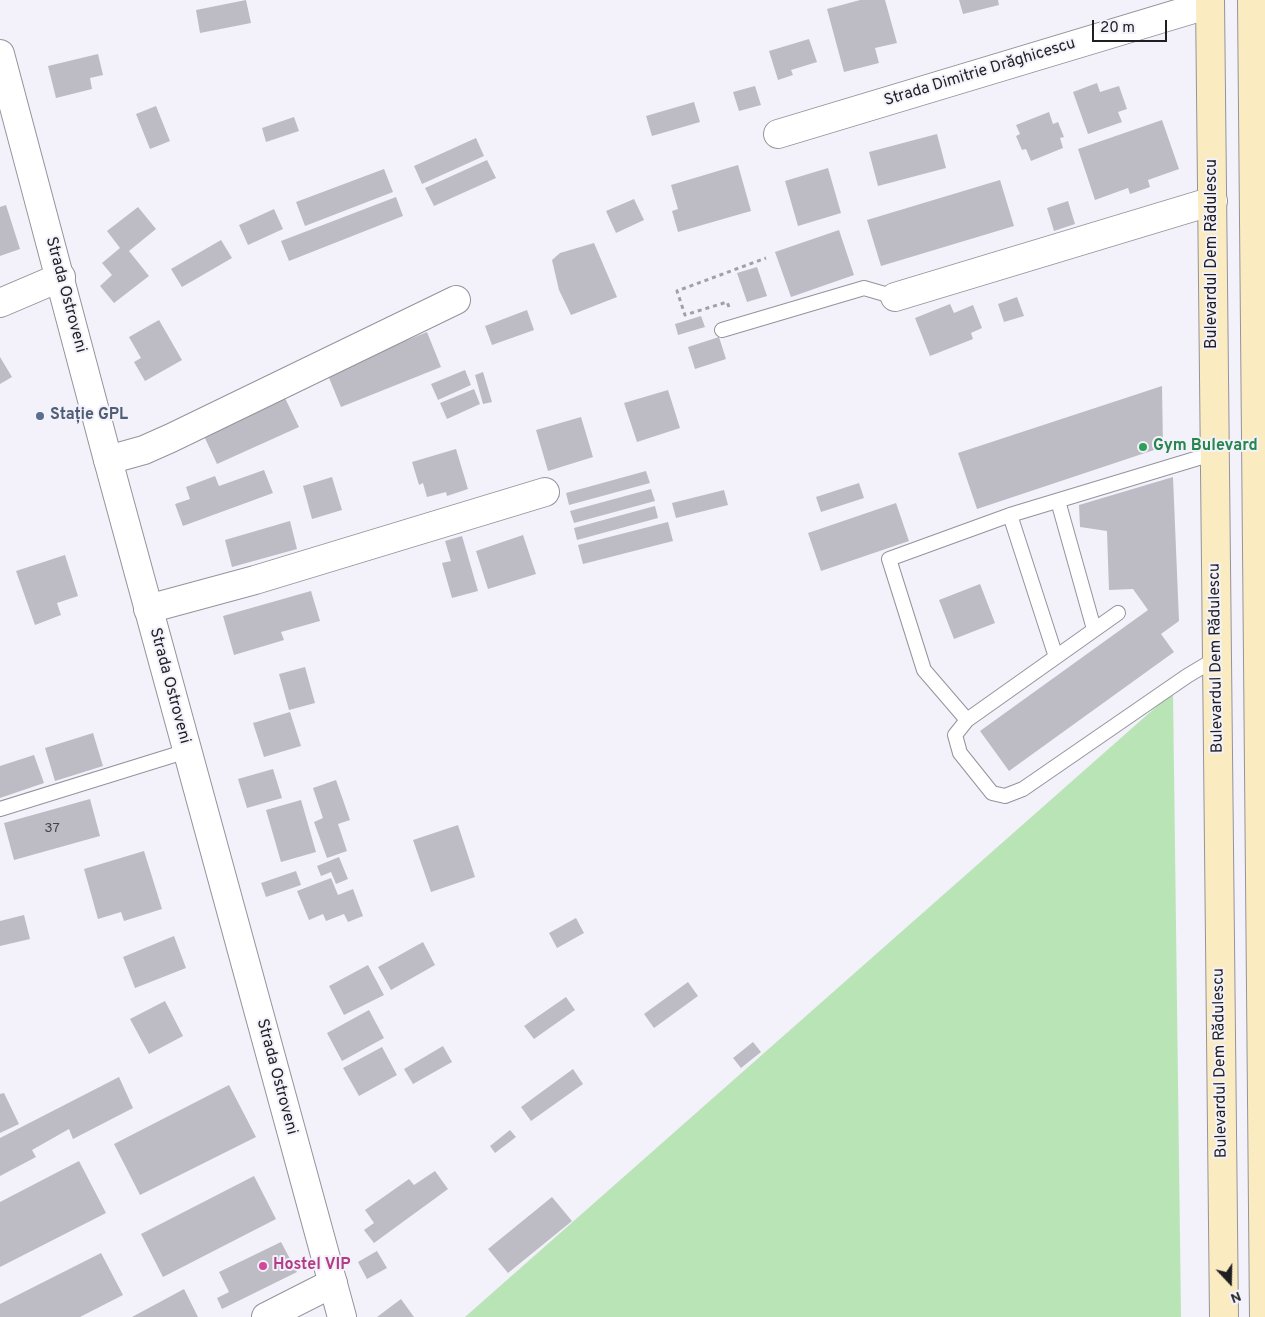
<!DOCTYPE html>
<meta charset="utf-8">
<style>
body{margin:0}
#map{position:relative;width:1265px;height:1317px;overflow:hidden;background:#f3f1fa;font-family:Overpass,sans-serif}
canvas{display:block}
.north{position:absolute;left:1205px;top:1257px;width:50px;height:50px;-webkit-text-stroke:4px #f3f1fa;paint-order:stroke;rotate:159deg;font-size:14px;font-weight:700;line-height:20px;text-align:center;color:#1f1e21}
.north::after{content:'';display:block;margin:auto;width:18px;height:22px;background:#1f1e21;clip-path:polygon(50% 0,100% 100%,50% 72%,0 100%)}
.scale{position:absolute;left:1092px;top:20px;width:75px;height:22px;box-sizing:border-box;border:2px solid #1f1e21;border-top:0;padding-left:6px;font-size:15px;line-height:18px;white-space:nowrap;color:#1f1e21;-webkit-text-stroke:4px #f3f1fa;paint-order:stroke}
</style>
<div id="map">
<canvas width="1265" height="1317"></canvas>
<div class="north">N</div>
<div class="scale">20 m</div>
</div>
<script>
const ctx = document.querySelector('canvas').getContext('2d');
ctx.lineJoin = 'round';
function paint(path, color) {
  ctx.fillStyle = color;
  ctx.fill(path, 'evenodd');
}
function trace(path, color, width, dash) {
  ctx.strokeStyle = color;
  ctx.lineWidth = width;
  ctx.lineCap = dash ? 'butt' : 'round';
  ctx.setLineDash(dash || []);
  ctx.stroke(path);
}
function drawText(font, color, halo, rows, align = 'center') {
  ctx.font = font + ' Overpass,sans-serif';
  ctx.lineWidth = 4;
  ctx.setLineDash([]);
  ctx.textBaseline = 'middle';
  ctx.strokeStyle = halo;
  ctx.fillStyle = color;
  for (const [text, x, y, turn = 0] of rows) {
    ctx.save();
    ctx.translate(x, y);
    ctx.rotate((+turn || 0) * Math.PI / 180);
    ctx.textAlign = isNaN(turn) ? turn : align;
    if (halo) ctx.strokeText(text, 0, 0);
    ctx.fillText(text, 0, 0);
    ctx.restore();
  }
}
paint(new Path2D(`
 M1173,692L1181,1317H465Z`), '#b9e4b6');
paint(new Path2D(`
 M246,0L251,23L200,33L196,10Z
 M860,0H885L897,43L875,48L879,63L844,72L827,9Z
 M959,0H998L999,5L963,14Z
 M809,39L817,62L791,70L793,75L778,80L769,51Z
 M98,54L103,75L90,78L92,89L56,98L48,66Z
 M1097,83L1100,92L1119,86L1127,109L1118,112L1122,122L1088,134L1073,92Z
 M755,86L761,105L739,111L733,92Z
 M694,102L700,122L652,136L646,116Z
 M156,106L170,141L150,149L136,114Z
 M1049,112L1053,124L1058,122L1064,137L1060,138L1063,148L1031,161L1026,149L1022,150L1016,136L1020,134L1016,125Z
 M294,117L299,131L266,142L262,128Z
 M1162,120L1179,169L1148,180L1150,187L1130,194L1128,188L1095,200L1078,149Z
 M937,134L946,168L878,186L869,152Z
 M476,138L484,156L422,184L414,166Z
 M487,160L496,178L434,206L425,188Z
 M738,165L751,211L678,232L672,211L678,209L671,185Z
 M828,168L841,213L798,226L785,181Z
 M384,169L393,192L305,226L296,202Z
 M1000,180L1014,226L881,266L867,220Z
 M396,197L403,216L289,261L281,241Z
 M634,199L644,220L616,233L606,211Z
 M1068,201L1075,224L1054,231L1047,208Z
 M6,205L20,249L0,256V207Z
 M138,207L156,229L129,251L149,276L114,303L100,286L112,275L102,263L120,248L107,231Z
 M274,209L283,229L248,245L239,225Z
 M839,230L854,275L791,297L775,252Z
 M221,240L232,258L182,287L171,269Z
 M594,243L617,297L571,315L559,290L552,260L560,253Z
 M757,267L767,296L747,302L737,273Z
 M1017,297L1024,316L1004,322L998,304Z
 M950,304L954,313L973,305L982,328L971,333L973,339L930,356L915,318Z
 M527,310L534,330L492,345L485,326Z
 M701,316L705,327L678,335L675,324Z
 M159,320L182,360L145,381L134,362L141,358L129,337Z
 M427,332L441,367L341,407L327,373Z
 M719,337L726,359L695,369L688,347Z
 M0,357L12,377L0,384Z
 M465,370L471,385L438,400L431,384Z
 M483,372L492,402L483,404L475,375Z
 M1162,386L1163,447L977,509L958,453Z
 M474,389L480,404L447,419L440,403Z
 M668,390L680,428L637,442L624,403Z
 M285,398L299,427L217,464L204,436Z
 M581,417L593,457L548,471L536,430Z
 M456,449L468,489L447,496L446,492L427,497L423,483L419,485L412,462Z
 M264,470L273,493L183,526L175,504L190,499L186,487L215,476L219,486Z
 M646,471L650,483L569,505L566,493Z
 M332,477L342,510L312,519L303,486Z
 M1173,477L1179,621L1161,634L1174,652L1009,771L980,731L1148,610L1133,589L1109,590L1107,531L1080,527L1079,505Z
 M859,483L864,498L821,512L816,497Z
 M651,489L655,501L574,523L570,511Z
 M724,490L728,505L676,518L672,503Z
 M896,503L909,541L821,571L808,533Z
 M655,506L658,518L577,540L574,528Z
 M290,521L297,549L232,567L225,540Z
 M668,522L673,541L583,564L578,545Z
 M523,535L536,574L488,589L476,551Z
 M462,536L478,591L452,598L442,563L451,561L445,541Z
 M65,555L78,596L57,603L61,615L35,625L16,571Z
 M980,584L995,623L954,639L939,600Z
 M311,591L320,621L281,632L284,640L234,655L223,616Z
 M305,667L315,703L289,710L279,674Z
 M290,712L301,746L264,757L253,723Z
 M93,733L103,766L55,781L45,748Z
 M34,755L44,783L0,798V766Z
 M273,769L282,798L247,808L238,779Z
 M336,780L350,820L338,824L347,851L327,858L314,822L323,818L313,788Z
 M90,799L100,836L14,860L4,823Z
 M301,800L316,852L281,862L266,810Z
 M458,825L475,877L431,892L413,840Z
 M144,851L162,909L124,921L121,912L98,919L84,869Z
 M339,857L348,879L336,884L331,872L321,876L317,866Z
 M296,871L301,885L266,897L261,883Z
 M331,878L338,895L353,889L363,916L348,922L344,914L326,921L323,914L309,920L297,891Z
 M24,915L30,939L0,946V921Z
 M576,918L584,933L557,948L549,933Z
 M174,936L186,968L135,988L123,957Z
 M423,942L435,965L391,990L378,967Z
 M368,965L384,995L344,1015L329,986Z
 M688,982L698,996L654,1028L644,1014Z
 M566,997L575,1010L534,1039L524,1026Z
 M165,1001L183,1036L149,1054L130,1019Z
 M369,1010L384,1038L342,1061L327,1033Z
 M753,1042L761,1052L741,1068L733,1058Z
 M443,1046L452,1062L413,1084L404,1069Z
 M382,1047L397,1075L359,1096L343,1068Z
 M573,1069L583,1084L531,1121L521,1107Z
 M119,1077L133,1108L73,1139L69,1129L32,1150L36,1157L0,1176V1138Z
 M229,1085L256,1137L140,1195L114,1144Z
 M4,1093L19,1124L0,1133V1094Z
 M510,1130L516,1137L495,1153L490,1146Z
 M79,1161L106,1213L0,1267V1202Z
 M435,1171L448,1189L374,1243L364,1230L374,1223L365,1210L409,1179L414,1185Z
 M254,1176L276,1219L163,1277L141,1234Z
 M552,1197L572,1221L508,1273L488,1249Z
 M281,1242L297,1272L222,1309L217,1298L229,1292L219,1272Z
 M377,1251L387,1268L367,1279L358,1262Z
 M101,1253L123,1295L80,1317H0V1304Z
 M184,1289L198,1317H132Z
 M401,1299L414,1317H377Z`), '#bdbcc4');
const service = new Path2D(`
 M722,330L864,288L895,297
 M1058,501L1094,629
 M1118,613L967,720L955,735L960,753L992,793L1005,796L1023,789L1187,676L1217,658
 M1056,657L1010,515L1215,453
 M967,720L924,670L889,559L1010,515
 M0,809L187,751`);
const minor = new Path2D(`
 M778,134L1210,4
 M895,297L1213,201
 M0,303L61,277
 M108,460L144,450L171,438L456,300
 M148,609L255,580L545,492
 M266,1317L333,1283`);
const tertiary = new Path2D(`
 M0,54L108,460L342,1317`);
const secondary = new Path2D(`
 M1210,0L1224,1317
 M1252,0L1264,1317`);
trace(service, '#95939b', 16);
trace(minor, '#95939b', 30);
trace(tertiary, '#95939b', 30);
trace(secondary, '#95939b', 30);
trace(new Path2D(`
 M729,307L727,302L685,315L677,291L766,258`), '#a2a0a7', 3, [4, 4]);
trace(service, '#fff', 14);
trace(minor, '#fff', 28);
trace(tertiary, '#fff', 28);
trace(secondary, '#faebc1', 28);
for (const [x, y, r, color] of [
 [40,416,5,"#5c6f8a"],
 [1143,447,5,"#2e9e5b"],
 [263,1266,5,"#d1479c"]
]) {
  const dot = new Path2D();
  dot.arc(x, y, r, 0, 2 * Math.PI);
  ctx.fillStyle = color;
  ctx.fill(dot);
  trace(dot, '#f3f1fa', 2);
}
drawText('14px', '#46464a', null, [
 ["37",52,829]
]);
drawText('16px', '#1f1e21', '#f3f1fa', [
 ["Strada Dimitrie Drăghicescu",980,73,-17],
 ["Bulevardul Dem Rădulescu",1213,254,-90],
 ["Strada Ostroveni",65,295,75],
 ["Bulevardul Dem Rădulescu",1217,658,-91],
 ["Strada Ostroveni",169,686,75],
 ["Bulevardul Dem Rădulescu",1221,1063,-91],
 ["Strada Ostroveni",276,1077,75]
]);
drawText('bold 16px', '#4e5e75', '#f3f1fa', [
 ["Stație GPL",50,416]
], 'left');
drawText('bold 16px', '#27864d', '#f3f1fa', [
 ["Gym Bulevard",1153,447]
], 'left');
drawText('bold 16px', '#b23c85', '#f3f1fa', [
 ["Hostel VIP",273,1266]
], 'left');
</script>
